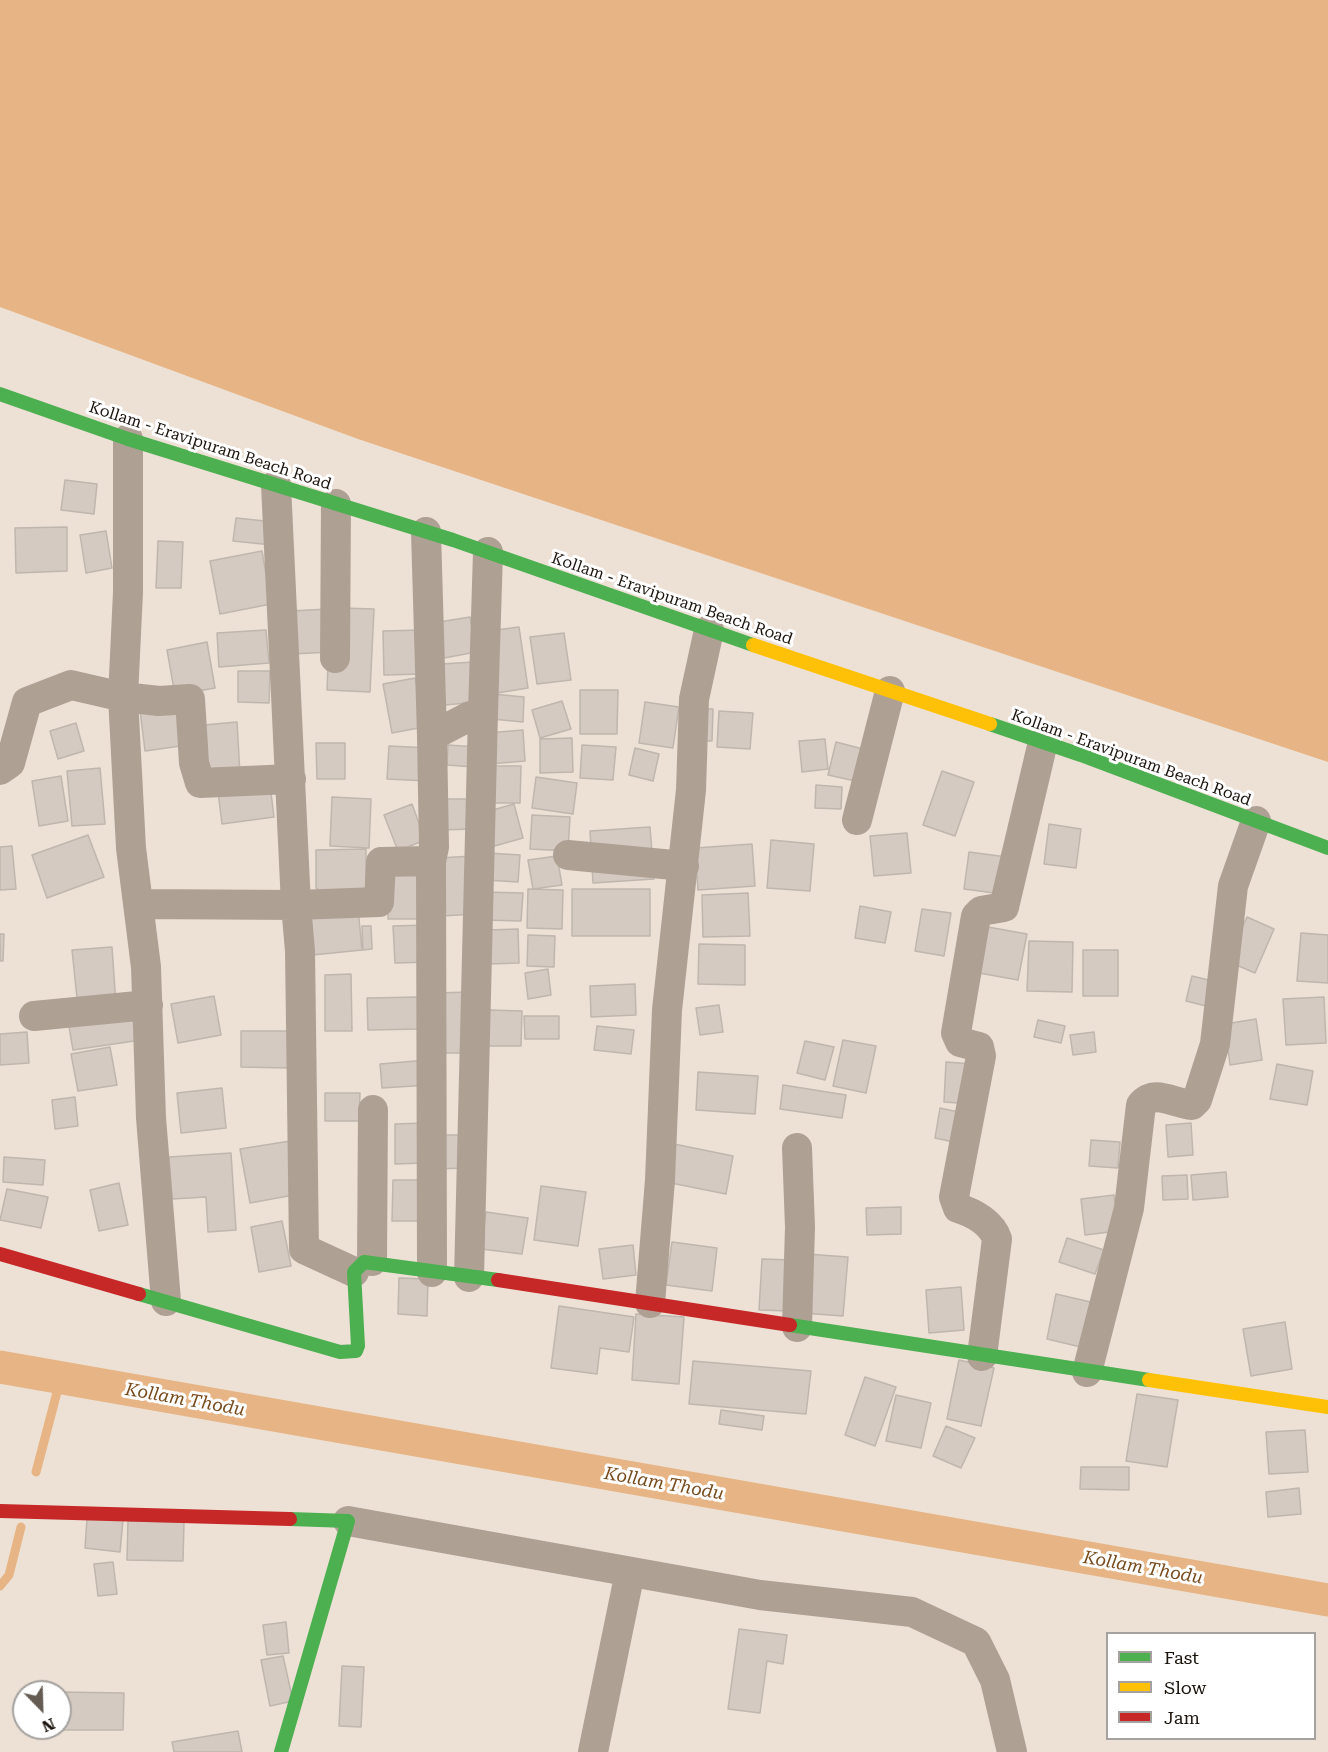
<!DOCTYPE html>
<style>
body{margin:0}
#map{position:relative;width:1328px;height:1752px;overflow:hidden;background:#ede1d6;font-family:"Roboto Serif",serif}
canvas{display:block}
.legend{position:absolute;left:1106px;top:1632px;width:210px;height:108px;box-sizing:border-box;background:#fff;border:2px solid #a4a19e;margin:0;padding:8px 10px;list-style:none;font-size:18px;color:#1b140d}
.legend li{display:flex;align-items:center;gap:12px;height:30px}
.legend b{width:30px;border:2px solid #a4a19e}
.north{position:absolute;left:12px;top:1680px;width:60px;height:60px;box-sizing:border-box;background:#fff;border:2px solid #a4a19e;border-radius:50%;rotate:157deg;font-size:16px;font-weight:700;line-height:24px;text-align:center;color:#1b140d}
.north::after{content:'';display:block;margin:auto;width:21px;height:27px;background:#645c53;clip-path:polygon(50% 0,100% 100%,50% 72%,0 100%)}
</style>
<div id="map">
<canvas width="1328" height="1752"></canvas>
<ul class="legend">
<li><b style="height:8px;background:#4caf50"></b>Fast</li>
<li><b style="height:8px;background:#ffc107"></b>Slow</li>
<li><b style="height:8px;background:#c62828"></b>Jam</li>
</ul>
<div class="north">N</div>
</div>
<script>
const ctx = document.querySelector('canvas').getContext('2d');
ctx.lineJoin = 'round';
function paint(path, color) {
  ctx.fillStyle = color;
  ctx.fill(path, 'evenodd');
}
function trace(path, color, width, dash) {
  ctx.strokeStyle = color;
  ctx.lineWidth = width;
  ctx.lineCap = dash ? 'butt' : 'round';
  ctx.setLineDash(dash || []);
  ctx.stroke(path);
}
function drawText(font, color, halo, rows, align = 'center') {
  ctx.font = font + ' "Roboto Serif",serif';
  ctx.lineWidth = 6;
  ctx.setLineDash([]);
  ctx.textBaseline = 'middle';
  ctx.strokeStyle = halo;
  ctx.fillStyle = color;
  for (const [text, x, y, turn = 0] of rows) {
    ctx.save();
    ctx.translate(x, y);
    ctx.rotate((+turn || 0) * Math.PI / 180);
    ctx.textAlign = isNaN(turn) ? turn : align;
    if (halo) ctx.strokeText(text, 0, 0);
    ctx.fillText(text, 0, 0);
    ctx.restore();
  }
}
paint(new Path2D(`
 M0,0H1328V762L358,439L0,307Z`), '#e7b585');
trace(new Path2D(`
 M36,1472L61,1377
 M0,1586L9,1575L21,1527`), '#e7b585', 9);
trace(new Path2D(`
 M0,1367L1328,1600`), '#e7b585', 33);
const building = new Path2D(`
 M65,480L97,484L94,514L61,510Z
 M236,518L275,522L272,545L233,541Z
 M67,527V571L16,573L15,528Z
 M106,531L112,568L86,573L80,535Z
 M158,541L183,542L181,588H156Z
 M262,551L271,604L220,614L210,561Z
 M342,608L374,609L370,692L327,690L328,664Z
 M328,609L330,652L293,654L291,611Z
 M470,617L476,652L439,659L433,623Z
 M519,627L528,688L497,693L489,631Z
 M266,630L269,663L219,667L217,633Z
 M422,630L423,674L384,675L383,631Z
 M564,633L571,680L537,684L530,637Z
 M207,642L215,688L175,695L167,650Z
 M474,662L477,702L445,705L442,664Z
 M238,671H270L269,703L238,702Z
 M415,678L424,727L392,733L383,684Z
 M580,690H618L617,734H580Z
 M493,694L524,697L523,722L492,719Z
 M562,701L571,729L540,738L532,710Z
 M645,702L679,707L673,748L639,743Z
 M182,704L188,745L145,751L140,710Z
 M693,709H713L712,741H692Z
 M719,711L753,713L750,749L717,747Z
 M237,722L240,774L207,776L204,725Z
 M76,723L84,751L58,759L50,731Z
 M523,730L525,761L489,764L487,733Z
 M572,738L573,772L540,773V739Z
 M825,739L828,769L802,772L799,741Z
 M836,742L867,750L860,782L828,775Z
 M316,743H345V779H317Z
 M448,745L476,747L474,767L447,765Z
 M582,745L616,747L613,780L580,778Z
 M389,746L430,748L428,781L387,779Z
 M635,748L659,754L653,781L629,775Z
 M491,766H521L520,803H491Z
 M100,768L105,824L72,826L67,771Z
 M942,771L974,782L955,836L923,825Z
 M61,776L68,821L39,826L32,781Z
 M536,777L577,783L573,814L532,808Z
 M270,785L274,817L222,824L218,792Z
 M816,785L842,787L841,809L815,808Z
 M332,797L371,799L369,848L330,846Z
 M440,799H473V829L440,830Z
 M412,804L425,840L398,851L384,815Z
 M514,804L523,838L491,847L482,813Z
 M532,815L570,817L568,851L530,849Z
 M1049,824L1081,829L1076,868L1044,864Z
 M650,827L654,879L593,883L590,831Z
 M907,833L911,873L874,876L870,836Z
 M88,835L104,877L47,898L32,855Z
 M771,840L814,844L810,891L767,888Z
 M752,844L755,886L698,890L695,848Z
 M12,846L16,889L0,890V847Z
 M366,849V898L328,896L316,888V850Z
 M969,852L1007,857L1002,894L964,889Z
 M488,853L520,855L518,882L486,880Z
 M473,856L476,914L442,916L439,858Z
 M557,856L562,885L533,889L528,860Z
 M389,868H424L423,919H388Z
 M528,889L563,890L562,929L527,928Z
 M572,889H650V936H572Z
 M484,892L523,893L521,921L483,920Z
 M748,893L750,936L703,937L702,895Z
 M860,906L891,912L885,943L855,938Z
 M358,908L362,950L313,955L308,913Z
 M922,909L951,913L944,956L915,951Z
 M1247,917L1274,929L1255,973L1227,961Z
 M429,925L430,962L395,963L393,926Z
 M362,926H371L372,949L363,950Z
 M988,927L1027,934L1018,980L979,973Z
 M518,929L519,963L488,964L487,930Z
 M1301,933L1328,935V983L1297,981Z
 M0,934H4L3,961H0Z
 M528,935L555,936L554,967L527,966Z
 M1029,941L1073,942L1072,992L1027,991Z
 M699,944L745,945V985L698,984Z
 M112,947L116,1005L78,1008L72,950Z
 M1083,950H1118V996H1083Z
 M548,969L551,995L528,999L525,973Z
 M351,974L352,1031H325V975Z
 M1192,976L1221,983L1214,1008L1186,1001Z
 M635,984L636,1015L591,1017L590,986Z
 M471,992L472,1053H435L434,993Z
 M214,996L221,1035L178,1043L171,1004Z
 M420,997L421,1029L368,1030L367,998Z
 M1324,997L1326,1043L1286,1045L1283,999Z
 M719,1005L723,1032L700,1035L696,1008Z
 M137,1010L141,1040L73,1050L68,1021Z
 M489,1010L522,1011L521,1046H488Z
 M524,1016H559V1039H525Z
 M1256,1019L1262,1060L1230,1065L1225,1024Z
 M1038,1020L1065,1026L1061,1043L1034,1037Z
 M597,1026L634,1030L631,1054L594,1050Z
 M241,1031H290L289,1068L241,1067Z
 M27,1032L29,1063L0,1065V1034Z
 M1094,1032L1096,1052L1073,1055L1070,1035Z
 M843,1040L876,1046L866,1093L833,1086Z
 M805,1041L834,1047L825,1080L797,1073Z
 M110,1047L117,1085L78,1091L71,1054Z
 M427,1060L429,1085L382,1088L380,1064Z
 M946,1062L973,1064L971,1104L944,1102Z
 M1277,1064L1313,1071L1307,1105L1270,1099Z
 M698,1072L758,1076L755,1114L696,1110Z
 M783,1085L846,1095L842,1118L780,1109Z
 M222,1088L226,1128L181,1133L177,1093Z
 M325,1093H360L359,1121H325Z
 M75,1097L78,1126L55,1129L52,1100Z
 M940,1108L963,1113L958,1143L935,1138Z
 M425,1123V1163L395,1164V1124Z
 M1191,1123L1193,1155L1168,1157L1166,1125Z
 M436,1135H465V1168L436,1169Z
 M1091,1140L1120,1142L1118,1168L1089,1166Z
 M290,1141L299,1194L250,1203L240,1149Z
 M674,1144L733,1156L726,1194L666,1182Z
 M231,1153L236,1230L208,1232L206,1197L172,1199L169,1157Z
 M4,1157L45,1160L43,1185L3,1182Z
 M1226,1172L1228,1197L1193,1200L1191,1175Z
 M1187,1175L1188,1199L1163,1200L1162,1176Z
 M393,1180H425V1221H392Z
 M119,1183L128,1225L99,1231L90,1190Z
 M541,1186L586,1192L578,1246L534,1240Z
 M7,1189L48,1197L41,1228L0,1220Z
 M1114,1195L1118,1231L1085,1235L1081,1199Z
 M901,1207V1234L867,1235L866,1208Z
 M486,1212L528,1218L522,1254L481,1249Z
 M282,1221L291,1266L259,1272L251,1227Z
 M1067,1238L1104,1250L1095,1274L1059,1262Z
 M672,1242L717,1248L712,1291L666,1285Z
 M633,1245L636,1275L603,1279L599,1249Z
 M807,1254L848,1257L843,1316L802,1313Z
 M762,1259L792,1260L790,1311L759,1310Z
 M399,1278L428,1279L427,1316L398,1314Z
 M961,1287L964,1330L929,1333L926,1290Z
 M1056,1294L1095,1303L1085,1348L1047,1339Z
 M559,1306L634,1317L629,1352L600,1348L597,1374L551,1368Z
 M636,1314L684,1317L679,1384L632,1380Z
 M1285,1322L1292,1369L1251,1376L1243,1329Z
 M959,1360L994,1368L981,1426L947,1419Z
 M693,1361L811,1371L806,1414L689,1404Z
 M865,1377L896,1387L875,1446L845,1435Z
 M1137,1394L1178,1400L1167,1467L1126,1461Z
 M896,1395L931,1403L921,1448L886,1441Z
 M721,1410L764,1416L762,1430L719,1424Z
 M946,1426L975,1438L961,1468L933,1456Z
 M1305,1430L1308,1472L1269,1474L1266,1432Z
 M1081,1467H1129V1490L1080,1489Z
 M1299,1488L1301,1514L1268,1517L1266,1492Z
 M87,1518L123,1520L120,1552L85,1548Z
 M128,1521L184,1522L183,1561L127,1560Z
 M113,1562L117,1594L98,1596L94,1564Z
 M286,1622L289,1653L267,1655L263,1625Z
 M739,1629L787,1635L783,1664L767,1661L760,1713L728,1709Z
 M283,1656L293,1701L270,1706L261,1660Z
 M342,1666L364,1667L361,1727L339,1726Z
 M60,1692L124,1693L123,1730H43L60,1728Z
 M238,1731L242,1752H174L172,1742Z`);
paint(building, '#d4cac2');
trace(building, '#bfb6ad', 1.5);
trace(new Path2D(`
 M128,439V592L123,697L131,848L146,967L151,1118L166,1301
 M276,485L296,905L300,951L304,1249L354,1272
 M426,532L432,736
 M335,658L336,504
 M0,770L10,763L27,702L71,685L123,697L159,701L190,699L194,763L200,783L291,779
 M857,820L890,691
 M568,855L684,866
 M431,861L432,1272
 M139,904L296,905L379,902L381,862L431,861L434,847L432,736L470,716L483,713L488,552
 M34,1016L148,1005
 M372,1261L373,1110
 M469,1277L483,713
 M650,1303L660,1180L667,1010L691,790L694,699L709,630
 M797,1327L800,1227L797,1148
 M982,1356L997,1239C992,1223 974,1213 958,1208L954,1197L981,1056L979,1047L960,1042L956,1033L976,916L981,911L1004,907L1043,742
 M1087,1372L1129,1208L1141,1105C1155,1088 1174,1104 1192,1105L1197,1100L1215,1044L1233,886L1256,821
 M348,1521L760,1595L912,1612L976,1642L995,1680L1012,1752
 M593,1752L630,1572`), '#afa094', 30);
trace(new Path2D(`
 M0,394L128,439L453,540L753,645
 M990,724L1081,755L1328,848
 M139,1294L340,1352L356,1351L358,1346L354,1272L364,1262L498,1280
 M790,1325L1149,1380
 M281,1752L348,1521L290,1519`), '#4caf50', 14);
trace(new Path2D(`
 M753,645L990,724
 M1149,1380L1328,1407`), '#ffc107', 14);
trace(new Path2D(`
 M0,1254L139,1294
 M498,1280L790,1325
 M0,1511L290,1519`), '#c62828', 14);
drawText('16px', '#1b140d', '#fff', [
 ["Kollam - Eravipuram Beach Road",210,446,18],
 ["Kollam - Eravipuram Beach Road",672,599,19],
 ["Kollam - Eravipuram Beach Road",1131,758,20]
]);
drawText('italic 18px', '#784b1d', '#fff', [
 ["Kollam Thodu",185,1400,10],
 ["Kollam Thodu",664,1484,10],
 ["Kollam Thodu",1143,1568,10]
]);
</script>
